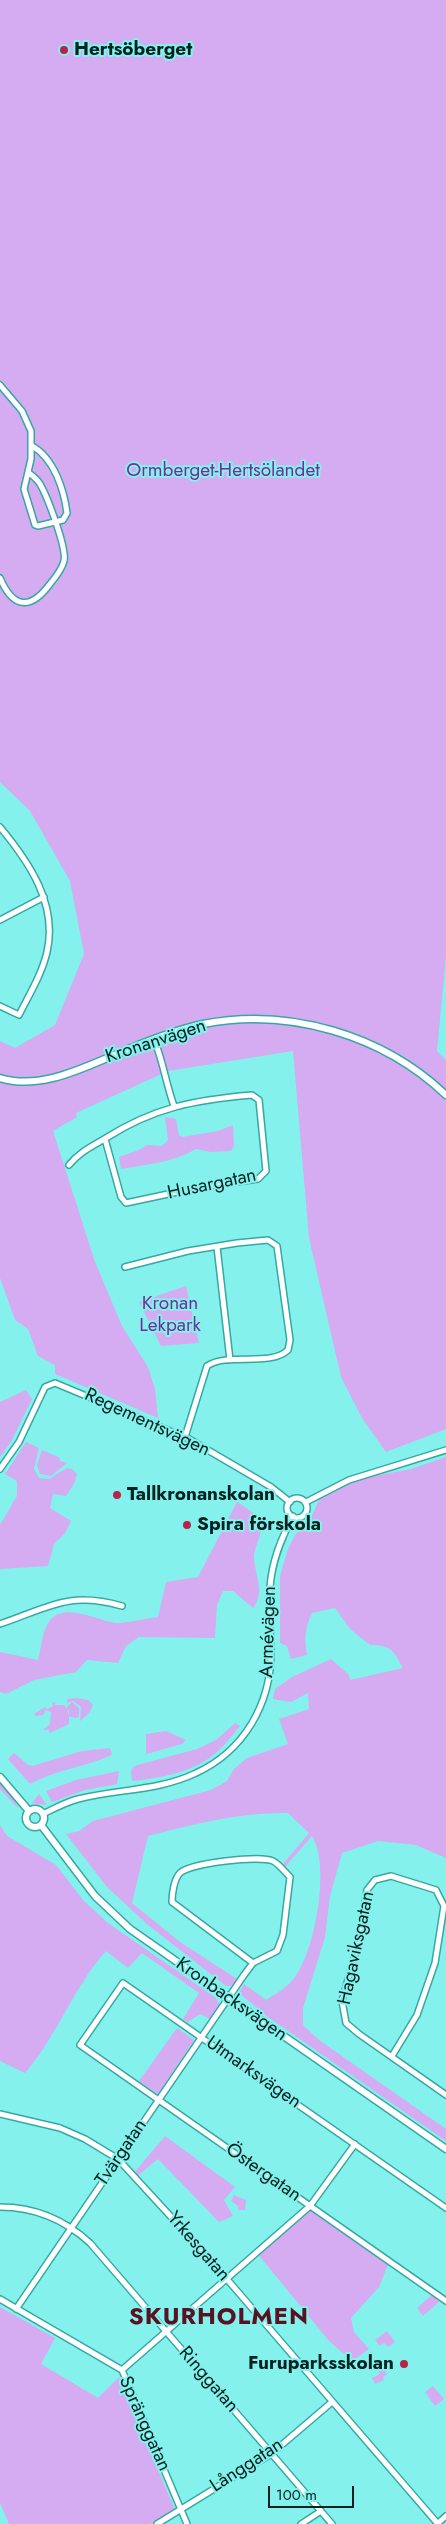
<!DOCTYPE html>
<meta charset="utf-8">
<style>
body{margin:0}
#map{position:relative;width:446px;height:2524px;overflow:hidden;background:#85f1ec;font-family:Jost,sans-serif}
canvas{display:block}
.scale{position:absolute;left:268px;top:2486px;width:86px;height:22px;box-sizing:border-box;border:2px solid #002322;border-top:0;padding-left:6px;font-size:15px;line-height:18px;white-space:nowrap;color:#002322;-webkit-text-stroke:4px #85f1ec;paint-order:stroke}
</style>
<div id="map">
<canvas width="446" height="2524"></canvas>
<div class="scale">100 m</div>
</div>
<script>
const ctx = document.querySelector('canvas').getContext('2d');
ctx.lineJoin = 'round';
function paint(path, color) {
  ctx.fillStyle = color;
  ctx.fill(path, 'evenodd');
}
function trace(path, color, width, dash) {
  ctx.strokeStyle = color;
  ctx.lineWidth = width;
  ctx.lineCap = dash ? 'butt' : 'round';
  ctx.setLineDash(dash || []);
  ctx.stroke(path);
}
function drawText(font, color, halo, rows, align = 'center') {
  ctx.font = font + ' Jost,sans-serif';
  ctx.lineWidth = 4;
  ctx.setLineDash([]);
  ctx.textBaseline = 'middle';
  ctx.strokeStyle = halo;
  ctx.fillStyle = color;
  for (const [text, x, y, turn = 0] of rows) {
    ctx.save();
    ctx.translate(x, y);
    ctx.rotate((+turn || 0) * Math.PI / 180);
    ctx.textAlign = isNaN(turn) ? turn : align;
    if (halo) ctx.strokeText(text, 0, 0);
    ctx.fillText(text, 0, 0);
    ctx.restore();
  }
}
paint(new Path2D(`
 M0,0H446V957L437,1051L446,1060V1429L386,1452L362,1418L341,1377L309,1238L293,1051L168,1071L76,1113L77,1117L53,1131L95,1262L122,1326L148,1367L155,1389L158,1418L55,1374V1365L38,1356L28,1329L15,1320L0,1278V1041L15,1048L55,1025L84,954L70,881L30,811L0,782Z
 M165,1117L176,1119L179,1135L182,1137L218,1131L233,1125L234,1146L231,1151L210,1152L196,1149C174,1162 145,1165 121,1169L119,1157L139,1150L147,1145L162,1146L168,1140Z
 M186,1286L199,1343L161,1346L139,1302Z
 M26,1390L32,1399L11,1442L0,1457V1402Z
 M26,1442L39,1448L34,1469L39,1478L49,1479L67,1468L72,1469L77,1474L74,1484L66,1496L53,1494L50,1508L71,1521L65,1533L54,1544L48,1566L0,1569V1525L17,1496V1481L5,1474Z
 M42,1450L60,1458V1461L67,1463L51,1476L40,1474L37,1465Z
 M446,1457V1858L416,1845L378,1841L342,1853L330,1896L325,1937L303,2008V2025L319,2040L446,2129V2141L268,2017L239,1993L244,1984L266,2000C274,1995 284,1989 291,1982C315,1957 331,1865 312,1836L285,1867L283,1864L309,1833L288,1813C240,1812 194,1824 148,1836L132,1903L180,1942L237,1979L231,1986H226L148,1925L107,1887L66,1834L79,1831L93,1821L211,1790L227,1781L234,1769L247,1758L288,1744L279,1719L309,1709L308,1693L291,1702L273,1699L275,1689L292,1677L331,1659L349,1675L350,1680L403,1668C394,1651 391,1645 370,1645L350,1629L335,1608L312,1613C305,1628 304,1638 307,1655L291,1659L287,1646L280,1643V1576L288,1549L295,1535L309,1522L319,1500L359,1479L411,1469Z
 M237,1502C243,1506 254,1512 258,1518C266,1530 255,1544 254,1556C254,1574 266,1592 253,1608L233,1591H223L217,1605L215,1638L139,1637L126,1646L118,1663L87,1660L76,1672L34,1680L6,1694L0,1692V1652L38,1660C41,1649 42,1635 47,1625C60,1599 96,1620 115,1623C120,1624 150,1618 158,1617L166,1582L198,1577Z
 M76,1698L88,1700L93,1705L89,1713L80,1721L81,1707L73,1701L67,1703V1699Z
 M56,1702L54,1705H64L69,1711V1724L50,1733L49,1730H43L50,1724L51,1712L46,1710L43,1715L36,1716L34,1714L45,1707L47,1709L53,1706L52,1703Z
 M72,1702L79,1708V1717L75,1718L69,1716L67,1707Z
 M235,1723L240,1726C232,1735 225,1745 216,1753C194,1772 161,1778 132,1781L131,1771L134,1766L197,1749L216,1740Z
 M166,1731L186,1740L182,1744L146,1754V1734Z
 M110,1748L112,1755C85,1767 55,1770 30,1784L8,1759L14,1753L28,1765L32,1766L82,1751Z
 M119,1771L117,1784L85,1790L52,1802L46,1791L76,1780Z
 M0,1782L13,1797L18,1808L0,1789Z
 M39,1794L47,1805L32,1803Z
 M0,1825L7,1836L56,1865L84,1901L108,1923L216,1998L219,2004L210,2019L200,2014L188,2022L183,2019L199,1993L142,1953L128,1968L106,1951C73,1988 57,2036 25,2073L0,2061Z
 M177,2028L194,2040L158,2094L139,2081Z
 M165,2136L235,2187L224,2200L233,2216L219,2222L158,2159L136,2177L133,2174Z
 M234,2195L246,2200L245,2210H238V2206L231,2201Z
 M309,2206L389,2262L379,2287L351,2318L354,2332L369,2349L352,2361L329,2341L257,2253Z
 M433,2294L439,2302L423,2316L417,2308Z
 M0,2307L55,2338L41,2364L98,2398L119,2377L175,2510L150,2524H9L0,2503Z
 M387,2331L395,2342L388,2347L384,2343L380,2346L375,2340Z
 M383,2367L387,2374L383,2377L384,2380L375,2384L372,2378L380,2374L378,2370Z
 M433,2386L444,2399L435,2406L425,2392Z`), '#d5abf1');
const minor = new Path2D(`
 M0,385L22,411L31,431V459L24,489L35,525L38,526L63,520L67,513C64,490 54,458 32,446
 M0,578C13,608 30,611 50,584C55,578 62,569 64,561C67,548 47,496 40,484C37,479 33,476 29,473
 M0,827C29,862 58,904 47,952C42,974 29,995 19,1015L0,1006
 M0,920L44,897
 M154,1039C163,1061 166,1084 174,1106
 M69,1165C79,1152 93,1146 106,1138C155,1107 195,1100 252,1095L259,1100L266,1171L258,1179L201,1187L126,1203L121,1197L105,1139
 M217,1247L230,1360
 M125,1267L188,1251L237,1243L268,1240L277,1246L290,1340L288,1350C271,1367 227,1352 207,1366L185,1437
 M0,1469L19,1442L45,1387L55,1383L189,1439L271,1487L290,1502
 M287 1508a10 10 0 1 1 20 0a10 10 0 1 1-20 0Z
 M306,1502L349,1480L446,1450
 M0,1624C50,1607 68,1591 122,1606
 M43,1814C55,1808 66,1802 78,1799C117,1789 159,1791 196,1773C244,1751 271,1704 271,1652C271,1630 267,1609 270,1587C272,1561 281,1539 293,1516
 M392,2056L417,2015L435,1963L444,1906L436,1890L391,1876L375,1880L367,1890L359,1940L342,2001L346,2023L359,2034L446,2095
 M0,2114L60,2128L85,2139L118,2159L207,2256L438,2524
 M0,2207C34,2207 65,2220 90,2243L332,2524
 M446,2208L123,1983L80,2045L446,2301
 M0,2299L122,2370L187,2524
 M16,2309L244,1975L253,1963L277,1951L283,1935L290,1877C285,1872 279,1864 273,1861C261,1855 190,1863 180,1873C174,1879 172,1894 172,1902L253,1963
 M122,2370L310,2206L355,2144
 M157,2524L271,2454L332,2402
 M301,2524L321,2511
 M437,2524L446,2516`);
const tertiary = new Path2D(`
 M0,1078C42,1091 86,1066 124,1051C150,1040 176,1030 203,1024C289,1007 383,1035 446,1095
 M0,1777L29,1811
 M26 1818a9 9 0 1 1 18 0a9 9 0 1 1-18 0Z
 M41,1825L95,1896L130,1929L446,2149`);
trace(minor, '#36a8a4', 8);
trace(tertiary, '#36a8a4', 9);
trace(minor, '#fff', 5);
trace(tertiary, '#fff', 6);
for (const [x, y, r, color] of [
 [64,50,5,"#b5244b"],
 [117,1495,5,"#b5244b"],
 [187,1525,5,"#b5244b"],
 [404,2364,5,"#b5244b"]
]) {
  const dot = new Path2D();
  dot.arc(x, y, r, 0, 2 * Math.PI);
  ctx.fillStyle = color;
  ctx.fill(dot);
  trace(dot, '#85f1ec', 2);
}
drawText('bold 19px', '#002322', '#85f1ec', [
 ["Hertsöberget",74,50],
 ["Tallkronanskolan",127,1495],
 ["Spira förskola",197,1525],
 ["Furuparksskolan",394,2364,"right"]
], 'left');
drawText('19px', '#732d98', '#85f1ec', [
 ["Ormberget-Hertsölandet",223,471],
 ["Kronan",170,1304],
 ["Lekpark",170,1326]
]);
drawText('19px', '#002322', '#85f1ec', [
 ["Kronanvägen",156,1042,-18],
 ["Husargatan",212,1185,-12],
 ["Regementsvägen",147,1423,25],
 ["Armévägen",269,1632,-88],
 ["Hagaviksgatan",357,1948,-78],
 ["Kronbacksvägen",231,2000,35],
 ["Utmarksvägen",253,2073,35],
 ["Tvärgatan",122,2153,-56],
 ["Östergatan",263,2173,35],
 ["Yrkesgatan",198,2247,49],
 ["Ringgatan",208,2380,49],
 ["Spränggatan",144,2424,66],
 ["Långgatan",247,2466,-33]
]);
ctx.letterSpacing = '1px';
drawText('bold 24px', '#581323', '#85f1ec', [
 ["SKURHOLMEN",219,2318]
]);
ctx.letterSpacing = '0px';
</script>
